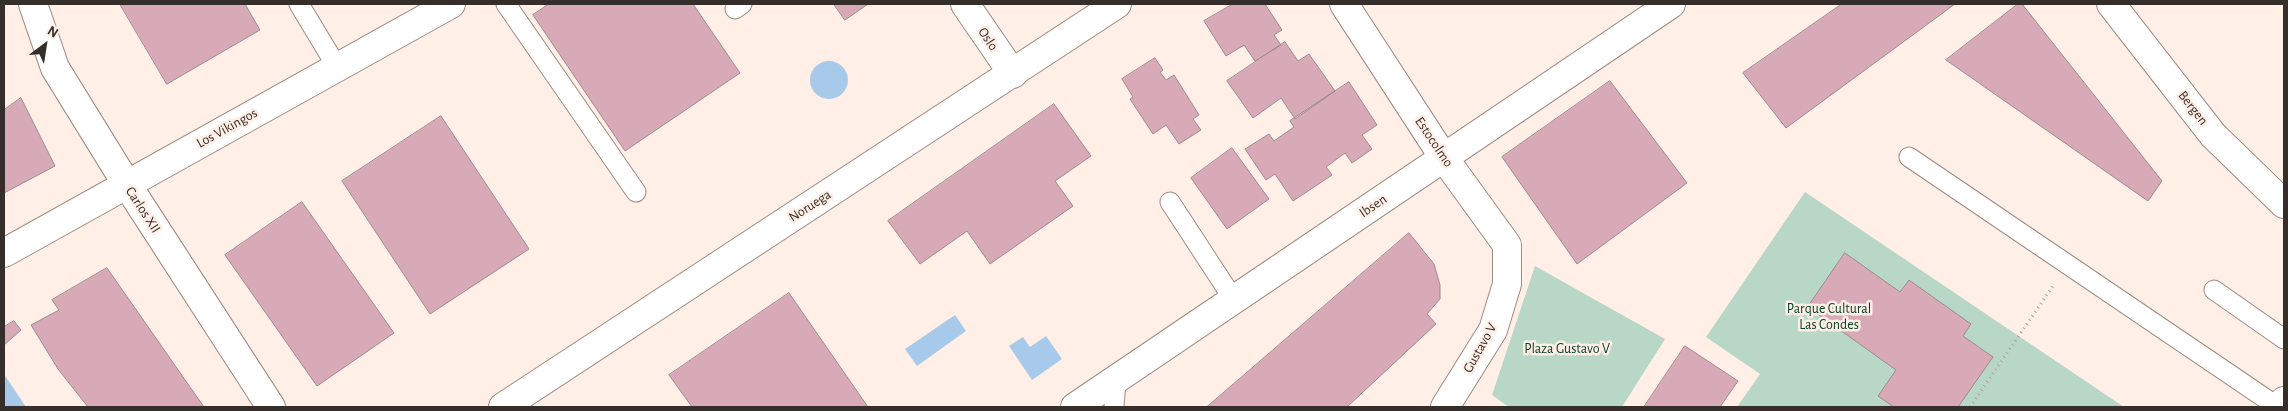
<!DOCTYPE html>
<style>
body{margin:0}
#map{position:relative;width:2288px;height:411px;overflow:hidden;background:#ffefe7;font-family:"Alegreya Sans",sans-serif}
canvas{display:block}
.frame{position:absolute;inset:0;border:5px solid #352e2a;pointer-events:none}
.north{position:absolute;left:20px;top:20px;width:50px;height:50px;-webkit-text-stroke:4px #ffefe7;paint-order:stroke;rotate:31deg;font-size:14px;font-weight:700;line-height:20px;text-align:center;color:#352e2a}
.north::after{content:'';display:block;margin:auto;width:18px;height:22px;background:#352e2a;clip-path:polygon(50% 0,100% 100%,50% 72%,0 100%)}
</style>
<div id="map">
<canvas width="2288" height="411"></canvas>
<div class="frame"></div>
<div class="north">N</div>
</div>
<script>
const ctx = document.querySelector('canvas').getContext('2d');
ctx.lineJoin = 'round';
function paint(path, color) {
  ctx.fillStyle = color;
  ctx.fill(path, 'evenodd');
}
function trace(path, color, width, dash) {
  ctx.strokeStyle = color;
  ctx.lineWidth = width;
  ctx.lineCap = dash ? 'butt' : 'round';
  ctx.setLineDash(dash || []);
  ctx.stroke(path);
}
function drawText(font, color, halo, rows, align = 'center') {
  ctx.font = font + ' "Alegreya Sans",sans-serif';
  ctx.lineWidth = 5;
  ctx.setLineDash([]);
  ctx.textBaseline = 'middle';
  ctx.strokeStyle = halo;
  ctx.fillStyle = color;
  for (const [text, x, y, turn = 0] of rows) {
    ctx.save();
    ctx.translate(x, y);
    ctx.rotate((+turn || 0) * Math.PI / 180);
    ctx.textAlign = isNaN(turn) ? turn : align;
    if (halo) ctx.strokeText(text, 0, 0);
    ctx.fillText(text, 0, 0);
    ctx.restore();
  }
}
paint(new Path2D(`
 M1805,192L2124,407H1737L1760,374L1706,337Z
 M1535,266L1665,339L1622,407H1509L1492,395Z`), '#b8d7c6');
paint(new Path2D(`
 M810 80a19 19 0 1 1 38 0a19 19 0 1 1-38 0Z
 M955,315L966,331L917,366L905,349Z
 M1046,336L1062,359L1032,380L1009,346L1023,337L1030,347Z
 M4,374L26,407H4Z`), '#a8caea');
const building = new Path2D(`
 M120,4H245L260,30L167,84Z
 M549,4H693L740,73L625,151L533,15Z
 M834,4H868L845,20Z
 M1233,4H1265L1282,30L1274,35L1281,45L1255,61L1244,45L1226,56L1204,21Z
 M1842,4H1955L1786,128L1743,73Z
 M2018,4H2022L2162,181L2148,201L1946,60Z
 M1285,42L1298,61L1309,54L1335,91L1295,119L1281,98L1253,118L1227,81Z
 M1155,58L1163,70L1160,72L1166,80L1174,75L1199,115L1193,119L1201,130L1179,144L1166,125L1153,134L1130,99L1133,97L1122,79Z
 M1610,81L1687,183L1577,264L1502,157Z
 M1349,82L1377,125L1362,135L1372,149L1352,163L1345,153L1326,167L1332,175L1293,201L1275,174L1266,180L1245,149L1269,134L1274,141L1294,127L1290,121Z
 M21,98L55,166L4,193V110Z
 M1054,104L1091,156L1055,181L1073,206L990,264L967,231L920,264L888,221Z
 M441,116L529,249L430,314L342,181Z
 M1232,148L1269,199L1227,229L1191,178Z
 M302,202L394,333L317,386L225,255Z
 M1409,233L1434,264L1440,285V299L1427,314L1436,324L1347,407H1207Z
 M1845,253L1900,292L1909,280L1971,324L1963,336L1993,357L1958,407H1894L1878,396L1896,370L1808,307Z
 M107,268L204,407H88L58,369L31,325L59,310L52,300Z
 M789,293L868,407H692L669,375Z
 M14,321L21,330L4,345V327Z
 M1685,346L1738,381L1720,407H1644Z`);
paint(building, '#d8a9b7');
trace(building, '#9e8a90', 1);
const service = new Path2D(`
 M299,4L337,67
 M506,4L636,192
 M735,9L742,4
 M1909,157L2278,407
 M1170,202L1234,300
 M2214,290L2284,339
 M1114,407L1116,380`);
const minor = new Path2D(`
 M33,4L55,68L126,183L271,407
 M965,4L1013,74
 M1344,4L1444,158L1507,245V284L1493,330L1445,407
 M2111,4L2213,135L2284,204
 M4,253L451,4
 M1075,407L1671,4`);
const tertiary = new Path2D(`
 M503,407L1117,4
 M2278,407L2284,401`);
trace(service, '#9d8b82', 21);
trace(minor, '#9d8b82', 30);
trace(tertiary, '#9d8b82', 30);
trace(new Path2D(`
 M1970,407L2053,286`), '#aca09a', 3, [1, 4]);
trace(service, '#fff', 19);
trace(minor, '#fff', 28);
trace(tertiary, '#fff', 28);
drawText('14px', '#352e2a', '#ffefe7', [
 ["Oslo",988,39,56],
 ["Bergen",2193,108,52],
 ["Los Vikingos",227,128,-29],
 ["Estocolmo",1434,142,56],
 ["Noruega",810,206,-33],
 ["Ibsen",1373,206,-34],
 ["Carlos XII",143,210,57],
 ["Gustavo V",1480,348,-61]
]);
drawText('14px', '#003d26', '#ffefe7', [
 ["Parque Cultural",1829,309],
 ["Las Condes",1829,325],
 ["Plaza Gustavo V",1567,349]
]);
</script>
